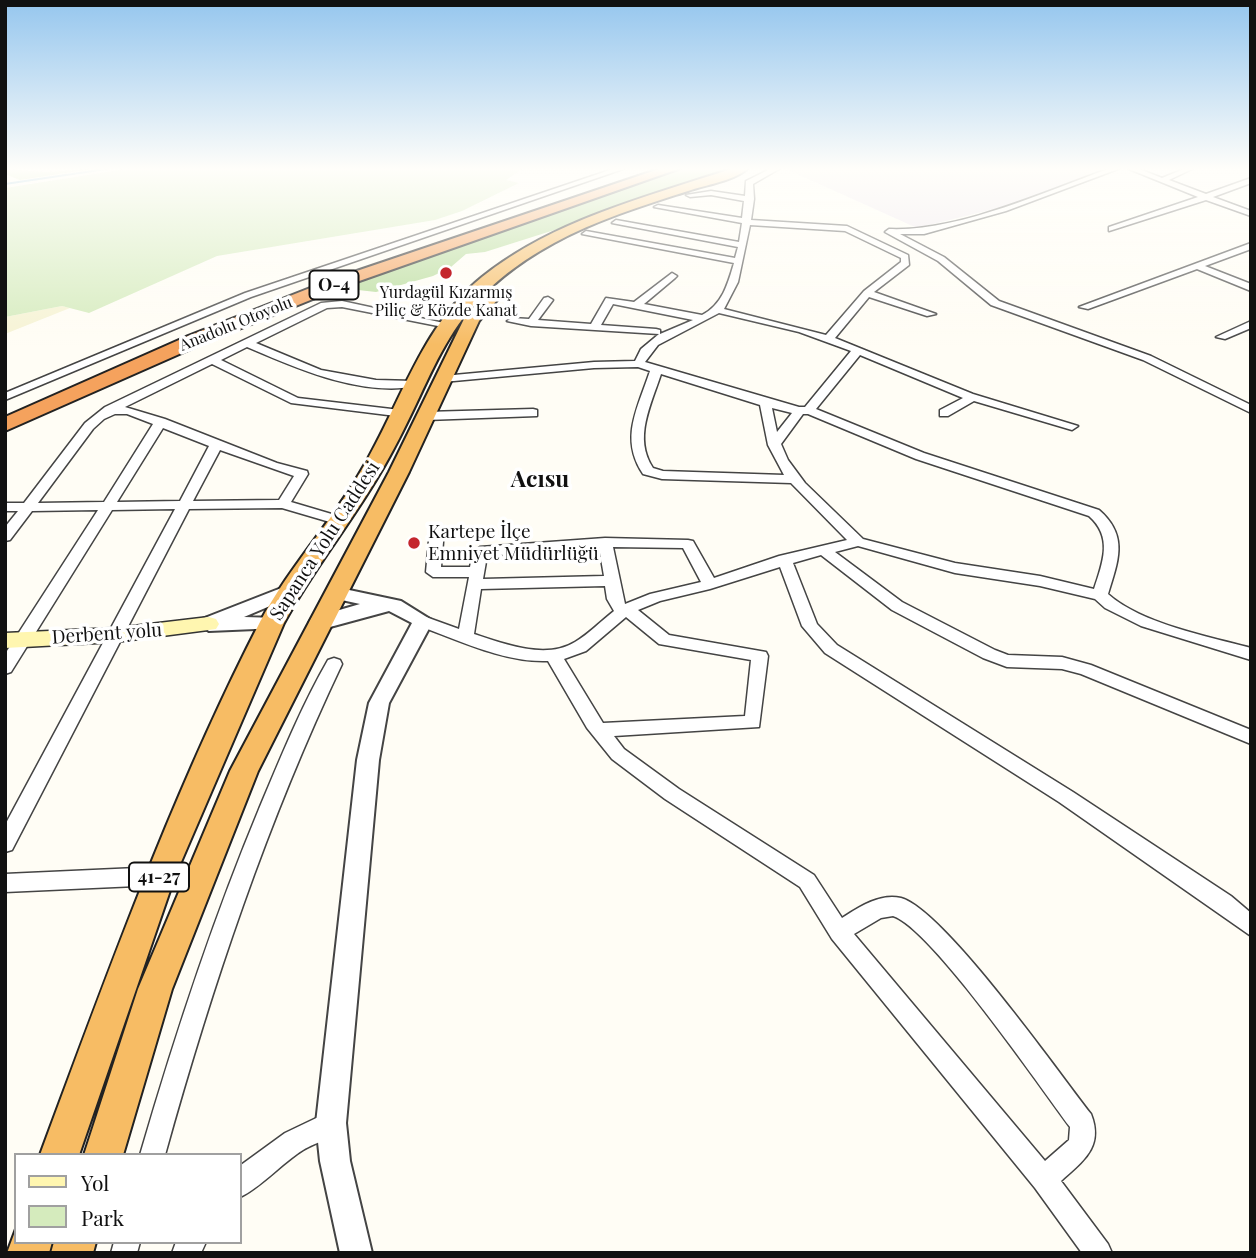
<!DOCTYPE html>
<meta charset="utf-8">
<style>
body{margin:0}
#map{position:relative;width:1256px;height:1258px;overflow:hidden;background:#fffdf5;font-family:"Playfair Display",serif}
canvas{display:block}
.frame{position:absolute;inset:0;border:7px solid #111;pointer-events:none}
.legend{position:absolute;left:14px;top:1153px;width:228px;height:91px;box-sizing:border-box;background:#fff;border:2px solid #a0a0a0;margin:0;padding:9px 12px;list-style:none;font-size:21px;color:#111}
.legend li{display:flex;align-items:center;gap:14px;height:35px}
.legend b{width:35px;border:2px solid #a0a0a0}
</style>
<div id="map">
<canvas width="1256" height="1258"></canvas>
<div class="frame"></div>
<ul class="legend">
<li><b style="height:9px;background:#fff6b0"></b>Yol</li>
<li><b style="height:19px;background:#d5ebbd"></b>Park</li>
</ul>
</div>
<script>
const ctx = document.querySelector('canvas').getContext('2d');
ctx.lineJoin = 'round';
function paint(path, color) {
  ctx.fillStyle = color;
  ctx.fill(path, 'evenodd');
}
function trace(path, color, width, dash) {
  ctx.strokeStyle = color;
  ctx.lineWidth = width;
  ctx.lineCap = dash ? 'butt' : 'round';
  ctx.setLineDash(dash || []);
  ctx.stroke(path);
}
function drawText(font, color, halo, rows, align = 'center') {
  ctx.font = font + ' "Playfair Display",serif';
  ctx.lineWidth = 7;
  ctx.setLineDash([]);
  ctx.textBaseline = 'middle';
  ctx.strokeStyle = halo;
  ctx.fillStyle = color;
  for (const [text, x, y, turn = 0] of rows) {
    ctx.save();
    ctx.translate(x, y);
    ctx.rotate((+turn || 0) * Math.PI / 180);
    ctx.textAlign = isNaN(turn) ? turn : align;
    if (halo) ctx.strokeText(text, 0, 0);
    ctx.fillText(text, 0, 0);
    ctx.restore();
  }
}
paint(new Path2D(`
 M786,169H1104L1006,206L917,228Z`), '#eee6ef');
paint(new Path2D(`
 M62,306L70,308L5,334V317Z`), '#f6f3d4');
paint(new Path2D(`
 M126,169H522L506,180L519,183L462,211L435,220L217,256L89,313L62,306L5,317V188Z`), '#d5ebbd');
paint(new Path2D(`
 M5,169L46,172L91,169L20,180L5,174Z
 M683,169H732L586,220L485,252L466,254L451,267L433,276L376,292L340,288Z`), '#b9dc9c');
trace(new Path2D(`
 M5,184L106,169`), '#3f96cf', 2);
const minor = new Path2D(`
 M613,169H623L251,297L5,400V393L245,293Z
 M770,169H779L753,184L754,199L751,220L847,226L908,255L909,265L874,292L936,314L927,316L869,297L835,338L973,394L1078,426L1072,430L974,401L948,416H940V410L963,398L860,355L816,409L924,453L1099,510C1129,536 1118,561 1108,594C1142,624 1207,636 1251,648V660L1141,626L1105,608L1095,599L1040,586L955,573L858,546L835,552L902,602L995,650L1008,655L1062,657L1091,665L1251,730V744L1081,674L1062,669L1007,667L983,658L892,610L821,555L793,563L817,624L837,645L1073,792L1231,896L1251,913V936L1059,802L825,653L802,626L780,567L710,589L660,601L638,610L669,635L766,652L768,656L759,727L614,736L624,749L679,789L814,875L842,918C859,907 880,893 901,898C944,910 1058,1072 1091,1114C1104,1147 1083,1161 1061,1181L1108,1244L1112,1253H1082L1035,1188L832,939L800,887L665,799L612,759L587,728L548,661C505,663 458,640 417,625L415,621L423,616L459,629L469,577H433L426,572L430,530L437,526L444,530L441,567H470L473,552L480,547L605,538L688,540L693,541L714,578L779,556L847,540L791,483L662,479L643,474C619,438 638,408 650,371L638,367L594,368L443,382L437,379L443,376L594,362L635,361L641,349L659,334L531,326L507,321L512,318L529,319L544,298L548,297L553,300L538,320L591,324L606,298L634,302L672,273L677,276L675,278L644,304L702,315C722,305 728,284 734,263L582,234L586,231L735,258L738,247L612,223L616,220L739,242L742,223L654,207L658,205L742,218L744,201L711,195L690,197L686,195L711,191L745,196L746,181ZM750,225L845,231L901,258V262L864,291L826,335L724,309L738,282ZM613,304L693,320L660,334V330L656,329L601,325ZM719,313L799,332L851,351L805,407H799L645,362L658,345ZM661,374L760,405L768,445L784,475L663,471L653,468C633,438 651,405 661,374ZM772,408L792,413L777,432ZM803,414H808L916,459L1089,516C1113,537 1103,562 1094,589L1040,576L955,563L863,539L805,483L788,460L781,444ZM599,547L604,576L483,579L487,556ZM613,547L683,548L701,582L650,594L625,604ZM605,586L607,599L614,611C601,621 589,634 575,642C546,660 504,644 474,634L481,589ZM626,617L659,644L751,660L745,716L603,723L564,659L586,651ZM893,916C931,928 1040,1087 1070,1127L1069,1140L1045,1161L854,934L881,918Z
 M1108,169H1118L1006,211L924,234H900L944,257L999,301L1151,356L1251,405V413L1143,360L991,305L938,261L885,232L889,229C957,232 1044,192 1108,169Z
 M1129,169H1139L1162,178L1184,169H1192L1169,180L1206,194L1251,178V183L1213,197L1251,211V216L1206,200L1109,231V227L1198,197Z
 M1251,243V249L1205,266L1251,284V291L1197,269L1088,309L1079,307Z
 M342,301L453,325L448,328L342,307L327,308L256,343L321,370L376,380L414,381L420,384L418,386C361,397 298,369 247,347L221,360L298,398L400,410L406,414L404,417L291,403L212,364L125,407L165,419L277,463L307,471L308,474L291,502L345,518L347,521L340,525L282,508L189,509L12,850L5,852V825L175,509L112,510L11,672L5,674V654L98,510L32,511L10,540L5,541V527L18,511H5V503H24L85,423L105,407L321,303ZM115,414H127L153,424L104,502L38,503L93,429L104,419ZM163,428L209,446L180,501L117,502ZM220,450L294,476L279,500L193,501Z
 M1251,321V328L1225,339L1216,337Z
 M533,409L537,410V416L426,420L420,416L426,412Z
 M334,658L340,660L342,664C267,822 212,986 165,1155H140C174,1038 212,922 259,809C280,759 301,707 328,660Z
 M159,867L166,870L169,876L166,882L159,885L5,892V874Z
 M331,1111L340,1114L343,1123C337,1138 316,1142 303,1150C282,1163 259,1189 240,1197L241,1165L285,1133Z
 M114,1242H140L137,1253H111Z
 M176,1242H206L201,1253H172Z`);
const tertiary = new Path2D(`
 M289,585L296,587L298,591L296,595L244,617L279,618L282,623L279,628L209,631L199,624L202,619Z
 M335,587L401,601L433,621L389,703L379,760L346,1123L350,1161L372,1253H340L320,1161L316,1123L357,760L369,703L412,623L389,611L319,630L312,628L309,623L312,618L360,604L328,597L326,593Z`);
const secondary = new Path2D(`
 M209,617L216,619L219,624L216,629L116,642L5,648V633L116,628Z`);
const trunk = new Path2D(`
 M731,169H747C733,181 705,185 688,191C642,206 596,220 554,243C437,307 440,374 379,475C349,526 312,571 284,623L175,876L79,1155H40C107,975 172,793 260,622C289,567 332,522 362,469C400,405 422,325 482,277C553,220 646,197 731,169Z
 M490,294L498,299L479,321L409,472L258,771L172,989L123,1155H84L138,989L230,771L389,472L464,319L485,296Z
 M16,1229V1242H52L49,1253H7Z
 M54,1242H96L93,1253H51Z`);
const motorway = new Path2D(`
 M659,169H678L345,286L202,344L5,431V417L188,336L333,279Z`);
trace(minor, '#444', 3);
trace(tertiary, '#444', 4);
trace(secondary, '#333', 3);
trace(trunk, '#222', 4);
trace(motorway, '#222', 4);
paint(minor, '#fff');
paint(tertiary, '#fff');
paint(secondary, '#fff6b0');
paint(trunk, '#f7bc64');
paint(motorway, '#f5a25d');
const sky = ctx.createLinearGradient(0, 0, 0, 345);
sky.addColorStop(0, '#95c6ee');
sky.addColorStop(0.49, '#fffefa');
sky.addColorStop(1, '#fffefa00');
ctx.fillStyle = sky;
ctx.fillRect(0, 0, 1256, 345);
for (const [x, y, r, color] of [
 [446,273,7,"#c4262e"],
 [414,543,7,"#c4262e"]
]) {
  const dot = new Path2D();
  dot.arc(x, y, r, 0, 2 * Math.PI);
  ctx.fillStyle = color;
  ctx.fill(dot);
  trace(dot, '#fff', 2.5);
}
drawText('16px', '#111', '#fff', [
 ["Yurdagül Kızarmış",446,293],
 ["Piliç & Közde Kanat",446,311]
]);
drawText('16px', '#111', '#fff', [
 ["Anadolu Otoyolu",236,324,-22]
]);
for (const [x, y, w] of [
 [334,285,49],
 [159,877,60]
]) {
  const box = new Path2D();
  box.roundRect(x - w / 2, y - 14.5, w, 29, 5);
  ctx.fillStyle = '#fff';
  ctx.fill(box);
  trace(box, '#111', 2);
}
drawText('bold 18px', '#111', null, [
 ["O-4",334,285],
 ["41-27",159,877]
]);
drawText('19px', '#111', '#fff', [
 ["Kartepe İlçe",428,532],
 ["Emniyet Müdürlüğü",428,554]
], 'left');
drawText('19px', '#111', '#fff', [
 ["Sapanca Yolu Caddesi",325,541,-57],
 ["Derbent yolu",107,634,-4]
]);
drawText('bold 23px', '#111', '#fff', [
 ["Acısu",540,480]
]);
</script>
